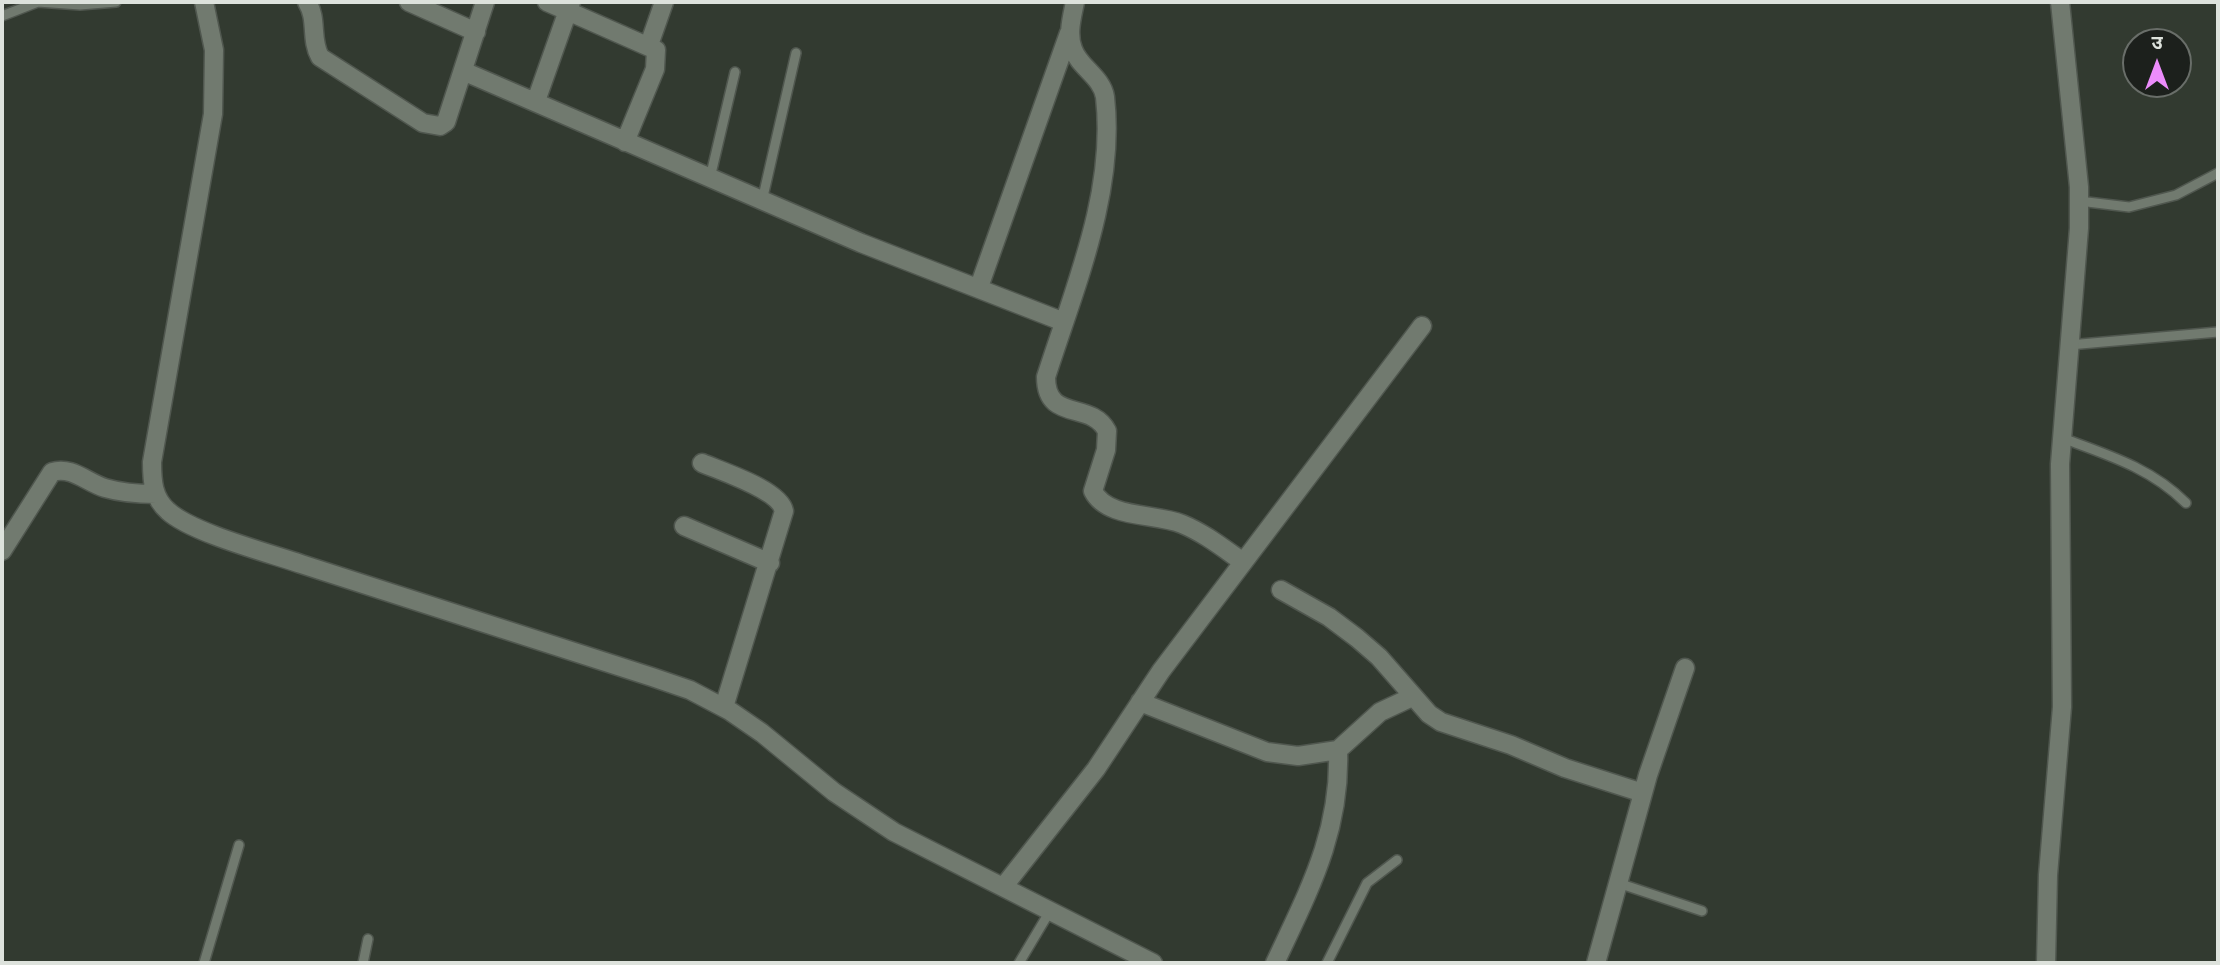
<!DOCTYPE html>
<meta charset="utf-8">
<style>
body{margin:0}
#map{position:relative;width:2220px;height:965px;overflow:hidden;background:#323a30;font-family:"Sofia Sans Condensed","Noto Sans Devanagari",sans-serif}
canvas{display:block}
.frame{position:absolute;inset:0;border:4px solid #dde2dc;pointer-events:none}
.north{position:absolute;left:2122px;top:28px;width:70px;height:70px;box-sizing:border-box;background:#1c201c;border:2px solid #696e69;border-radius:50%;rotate:0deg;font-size:19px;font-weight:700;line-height:28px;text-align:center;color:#dde2dc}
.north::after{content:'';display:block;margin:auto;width:24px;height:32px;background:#ec8cfb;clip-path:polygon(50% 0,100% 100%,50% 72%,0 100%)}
</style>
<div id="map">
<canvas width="2220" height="965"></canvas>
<div class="frame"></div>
<div class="north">उ</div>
</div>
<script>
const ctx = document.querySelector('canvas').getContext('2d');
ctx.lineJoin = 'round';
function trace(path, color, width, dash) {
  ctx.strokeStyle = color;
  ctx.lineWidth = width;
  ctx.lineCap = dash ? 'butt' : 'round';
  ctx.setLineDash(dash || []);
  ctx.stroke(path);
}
const lane = new Path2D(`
 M2,16L38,2L80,5L116,2
 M710,178L735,72
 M762,201L796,53
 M2079,201L2129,207L2176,195L2218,173
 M2069,345L2218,332
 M2062,438C2108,455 2151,468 2186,503
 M1618,883L1702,911
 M204,963L239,845
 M363,963L368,939
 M1019,963L1050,911
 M1327,963L1367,883L1397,860`);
const street = new Path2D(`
 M204,2L214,50L213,114L152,462C152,481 153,498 168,511C192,533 269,553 301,564C418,602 535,640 652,677L690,690L730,711L762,733L834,792L894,832L1153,963
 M307,2C318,19 310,39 320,57L423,123L440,126L446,122L485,2
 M409,2L476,32
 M547,2L656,50L655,69L625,142
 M1075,2C1072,17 1067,34 1073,49C1079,67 1102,77 1105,97C1116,192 1074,289 1046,377C1046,423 1091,400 1107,431L1106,450L1093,491C1107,519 1155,513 1182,524C1204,533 1223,548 1243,562
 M649,45L664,2
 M463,71L861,243L1064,322
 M536,101L571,2
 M979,287L1069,33
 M702,463C723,472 780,490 784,511L724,707
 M684,526L770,563
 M2,551L52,472C72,466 86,482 105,488C122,493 139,494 156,494
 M1281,590L1329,617L1357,638L1379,657L1429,714L1441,722L1511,745L1565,768L1643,793
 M1140,702L1267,752L1298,756L1338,750L1380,712L1412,697
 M1004,886L1096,769L1161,671L1422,326
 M1275,963C1309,890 1341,832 1338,750
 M1596,963L1648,775L1685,668
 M2046,963L2048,875L2062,707L2060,464L2079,228V187L2060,2`);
trace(lane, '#50574f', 12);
trace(street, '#50574f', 21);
trace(lane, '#717a6f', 9);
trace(street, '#717a6f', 18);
</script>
